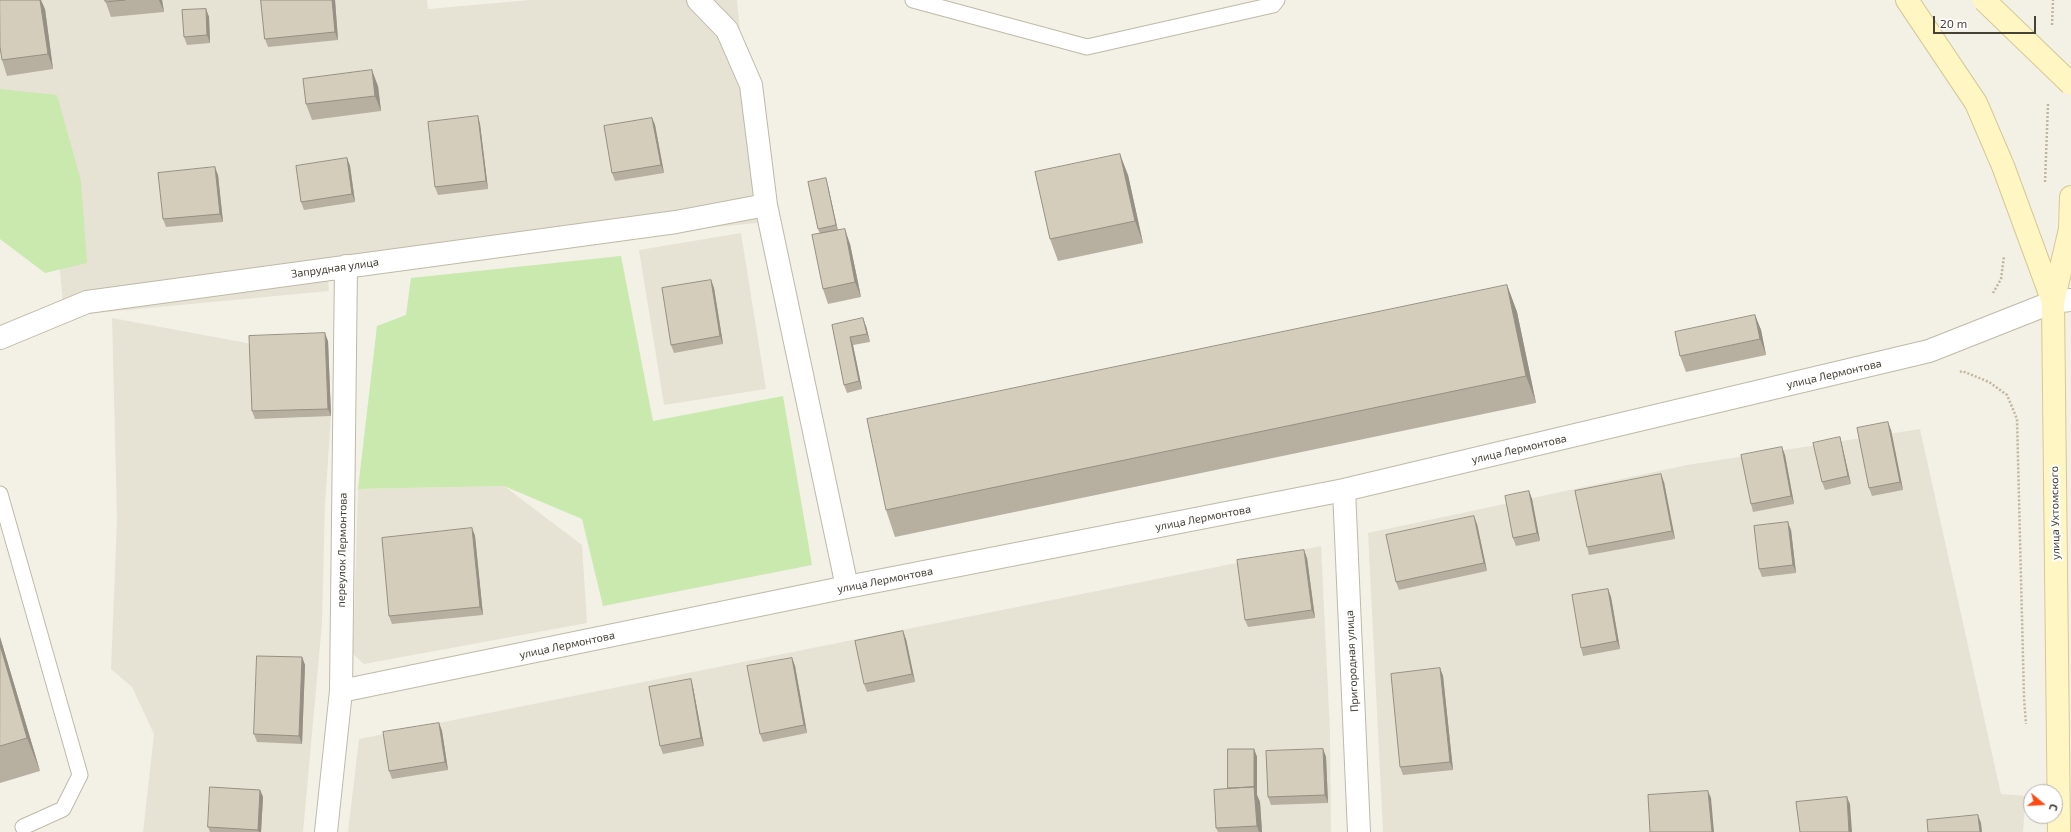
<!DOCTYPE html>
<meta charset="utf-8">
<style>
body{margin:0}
#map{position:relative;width:2071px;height:832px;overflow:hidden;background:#f3f0e6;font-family:"Exo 2",sans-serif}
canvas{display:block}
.north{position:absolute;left:2023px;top:784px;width:40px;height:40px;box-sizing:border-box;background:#fff;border:1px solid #b5b3ae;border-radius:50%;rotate:108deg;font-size:11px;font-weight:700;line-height:16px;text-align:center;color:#464135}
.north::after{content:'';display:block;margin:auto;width:14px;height:18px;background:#fe4912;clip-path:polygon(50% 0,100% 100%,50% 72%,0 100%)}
.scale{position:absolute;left:1933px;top:16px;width:103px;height:18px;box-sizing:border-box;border:2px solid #464135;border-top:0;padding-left:5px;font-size:12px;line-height:14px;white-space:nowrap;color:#464135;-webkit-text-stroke:3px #fff;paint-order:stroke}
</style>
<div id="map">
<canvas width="2071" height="832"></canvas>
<div class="north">С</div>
<div class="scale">20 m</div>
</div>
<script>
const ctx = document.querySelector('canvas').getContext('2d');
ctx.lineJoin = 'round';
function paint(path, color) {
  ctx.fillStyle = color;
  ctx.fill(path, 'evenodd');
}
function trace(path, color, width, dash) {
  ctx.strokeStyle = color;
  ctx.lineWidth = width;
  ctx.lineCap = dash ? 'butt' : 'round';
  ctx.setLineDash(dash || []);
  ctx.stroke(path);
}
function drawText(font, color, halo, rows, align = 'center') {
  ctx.font = font + ' "Exo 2",sans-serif';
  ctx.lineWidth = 4;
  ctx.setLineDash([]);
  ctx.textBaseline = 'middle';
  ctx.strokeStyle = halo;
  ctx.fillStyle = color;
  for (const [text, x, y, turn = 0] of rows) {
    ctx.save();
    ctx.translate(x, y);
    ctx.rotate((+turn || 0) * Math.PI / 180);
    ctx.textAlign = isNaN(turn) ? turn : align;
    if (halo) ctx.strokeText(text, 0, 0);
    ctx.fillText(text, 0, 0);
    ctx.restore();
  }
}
paint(new Path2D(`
 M0,0H427L428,9L530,0H737L758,223L327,264L329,291L64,316L47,125L0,129Z
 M741,233L766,389L664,405L639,250Z
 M112,318L252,344L328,341L331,416L325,505L322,623L303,832H143L154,734L132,687L111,669L117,519Z
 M1920,429L2001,794L2026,796L2023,832H1383L1368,533L1687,465Z
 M504,486L582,545L587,623L364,664L353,654L358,489Z
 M1321,546L1330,731L1331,832H348L359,739Z`), '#e7e3d4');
paint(new Path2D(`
 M0,89L57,95L81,181L87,263L45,273L0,239Z
 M621,256L653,421L783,396L812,565L603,606L582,519L504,486L358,489L377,326L406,315L411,278Z`), '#c9e9ae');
const service = new Path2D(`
 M913,0L1087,47L1273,5L1277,0
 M0,494L80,775L63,809L23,827`);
const minor = new Path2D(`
 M698,0L727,30L751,85L766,205L847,587
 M0,338L87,302L676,222L766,205
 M1344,490L1359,832
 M341,691L847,587L1344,490L1929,351L2053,302L2071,300
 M326,832L341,691L346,266`);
const secondary = new Path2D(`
 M1907,0L1976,103L2003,166L2053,302
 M2059,832L2053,302L2070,229L2071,197`);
trace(service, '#bfb9a8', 17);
trace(minor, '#bfb9a8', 24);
trace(secondary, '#d5c995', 24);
trace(new Path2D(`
 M2052,25L2053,0
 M2045,182L2048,104
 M1993,293L2001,279L2004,256
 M1960,372L1962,371L1989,382L2007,395L2017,419L2024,698L2026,724`), '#c1b699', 2.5, [2, 2]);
trace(service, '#fff', 15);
trace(minor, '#fff', 22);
trace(secondary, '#fff6c4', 22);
const secondaryBridge = new Path2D(`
 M1984,0L2071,84`);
trace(secondaryBridge, '#d5c995', 24, []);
trace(secondaryBridge, '#fff6c4', 22);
paint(new Path2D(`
 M105,0H162L164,12L111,17Z
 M261,0H335L338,40L268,47L265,39Z
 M45,9L53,69L7,76L2,60Z
 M206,9L209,17L210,43L187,45L184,37Z
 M378,86L381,111L312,120L306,104Z
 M652,118L655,125L664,173L615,181L612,173Z
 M480,124L488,189L438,195L435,187Z
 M347,158L350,166L355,202L304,210L301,202Z
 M218,175L223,222L166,227L163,219Z
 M1128,175L1143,243L1058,261L1050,239Z
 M828,186L838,230L850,244L861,297L828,304L823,289L820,234L818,229Z
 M711,280L714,288L723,344L674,353L671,345Z
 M1507,285L1517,312L1536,403L895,537L886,510Z
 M1755,315L1761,330L1766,355L1686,372L1680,356Z
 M832,325L866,326L870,342L853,345L862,389L847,393L844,385Z
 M328,341L331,416L255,419L252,411Z
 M1891,430L1903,490L1872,496L1869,488Z
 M1840,437L1842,445L1851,484L1825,490L1822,482Z
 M1785,455L1794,504L1753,512L1751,504Z
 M1664,482L1675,539L1589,555L1587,547Z
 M1529,491L1532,499L1540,541L1516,546L1513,538Z
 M1477,524L1487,571L1399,590L1396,582Z
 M472,528L475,536L483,615L392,624L389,616Z
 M1791,530L1796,573L1762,577L1759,569Z
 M1307,558L1315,618L1248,627L1245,620Z
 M1608,589L1611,597L1620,649L1583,656L1581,648Z
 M0,637L40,771L0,783Z
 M906,639L915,682L867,692L864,684Z
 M302,657L305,665L302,744L257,742L254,734Z
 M792,658L795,666L807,733L763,742L760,734Z
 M1440,668L1443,676L1453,770L1403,775L1400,767Z
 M693,687L704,746L663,754L660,746Z
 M439,723L442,731L448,770L392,779L389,771Z
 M1254,749L1257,757V795L1260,802L1262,832H1218L1216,828Z
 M1323,749L1326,757L1328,803L1271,805L1268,797Z
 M260,790L263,797L261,832H210L208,827Z`), '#b7b0a1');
paint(new Path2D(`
 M40,0H41L45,9L53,69L48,54Z
 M159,0H162L164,12Z
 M332,0H335L338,40L335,32Z
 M206,9L209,17L210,43L207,35Z
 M372,70L378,86L381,111L375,96Z
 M478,116L480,124L488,189L486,181Z
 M652,118L655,125L664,173L661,165Z
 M1120,154L1128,175L1143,243L1135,221Z
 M347,158L350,166L355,202L352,194Z
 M215,167L218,175L223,222L220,214Z
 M826,178L828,186L838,233L836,225Z
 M845,229L850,244L861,297L855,282Z
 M711,280L714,288L723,344L720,336Z
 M1507,285L1517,312L1536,403L1526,376Z
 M1755,315L1761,330L1766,355L1760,339Z
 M863,318L866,326L870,342L867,334Z
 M325,333L328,341L331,416L328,409Z
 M850,337L853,345L862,389L859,381Z
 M1888,422L1891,430L1903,490L1900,482Z
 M1840,437L1842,445L1851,484L1848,476Z
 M1782,447L1785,455L1794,504L1791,496Z
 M1661,474L1664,482L1675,539L1672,531Z
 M1529,491L1532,499L1540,541L1537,533Z
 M1474,516L1477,524L1487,571L1484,563Z
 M1788,522L1791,530L1796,573L1793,565Z
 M472,528L475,536L483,615L480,607Z
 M1304,550L1307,558L1315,618L1312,610Z
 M1608,589L1611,597L1620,649L1617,641Z
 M903,631L906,639L915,682L912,674Z
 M0,637L40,771L27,738L0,645Z
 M302,657L305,665L302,744L299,736Z
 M792,658L795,666L807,733L804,725Z
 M1440,668L1443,676L1453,770L1450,762Z
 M691,679L693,687L704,746L701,738Z
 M439,723L442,731L448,770L445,762Z
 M1254,749L1257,757V795L1260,802L1262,832H1259L1257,826L1254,788Z
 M1323,749L1326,757L1328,803L1325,795Z
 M260,790L263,797L261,832H259L258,830Z
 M1708,791L1711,798L1714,832H1712Z
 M1847,797L1850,804L1852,832H1849Z
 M1978,815L1981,823L1982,832H1980Z`), '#959083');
const building = new Path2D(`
 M0,0H40L48,54L2,60L0,47Z
 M105,0H125L106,2Z
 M261,0H332L335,32L265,39Z
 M206,9L207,35L184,37L182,10Z
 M372,70L375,96L306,104L303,79Z
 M478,116L486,181L435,187L428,122Z
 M652,118L661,165L612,173L604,126Z
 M1120,154L1135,221L1050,239L1035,172Z
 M347,158L352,194L301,202L296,166Z
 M215,167L220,214L163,219L158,173Z
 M826,178L836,225L818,229L808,182Z
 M845,229L855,282L823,289L812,235Z
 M711,280L720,336L671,345L662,288Z
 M1507,285L1526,376L886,510L867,419Z
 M1755,315L1760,339L1680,356L1675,332Z
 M863,318L867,334L850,337L859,381L844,385L832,325Z
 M325,333L328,409L252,411L249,336Z
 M1888,422L1900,482L1869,488L1857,428Z
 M1840,437L1848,476L1822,482L1813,443Z
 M1782,447L1791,496L1751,504L1741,455Z
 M1661,474L1672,531L1587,547L1575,491Z
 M1529,491L1537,533L1513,538L1505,496Z
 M1474,516L1484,563L1396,582L1386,535Z
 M1788,522L1793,565L1759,569L1754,526Z
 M472,528L480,607L389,616L382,538Z
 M1304,550L1312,610L1245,620L1237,560Z
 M1608,589L1617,641L1581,648L1572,595Z
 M903,631L912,674L864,684L855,641Z
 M0,645L27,738L0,746Z
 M257,656L302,657L299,736L254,734Z
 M792,658L804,725L760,734L747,666Z
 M1440,668L1450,762L1400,767L1391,674Z
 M691,679L701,738L660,746L649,687Z
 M439,723L445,762L389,771L383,732Z
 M1228,749H1254V787L1228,788Z
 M1323,749L1325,795L1268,797L1266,751Z
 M210,787L260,790L258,830L208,827Z
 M1254,787L1257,826L1216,828L1214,790Z
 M1708,791L1712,832H1650L1648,795Z
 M1847,797L1849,832H1800L1796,802Z
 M1978,815L1980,832H1928L1927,820Z`);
paint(building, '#d5cdbb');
trace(building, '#959083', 1);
drawText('11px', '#464135', '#fff', [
 ["Запрудная улица",335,268,-8],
 ["улица Лермонтова",1834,374,-13],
 ["улица Лермонтова",1519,449,-13],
 ["улица Ухтомского",2055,513,-91],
 ["улица Лермонтова",1203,518,-11],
 ["переулок Лермонтова",342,550,-89],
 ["улица Лермонтова",885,580,-11],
 ["улица Лермонтова",567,645,-12],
 ["Пригородная улица",1352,661,-93]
]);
</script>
